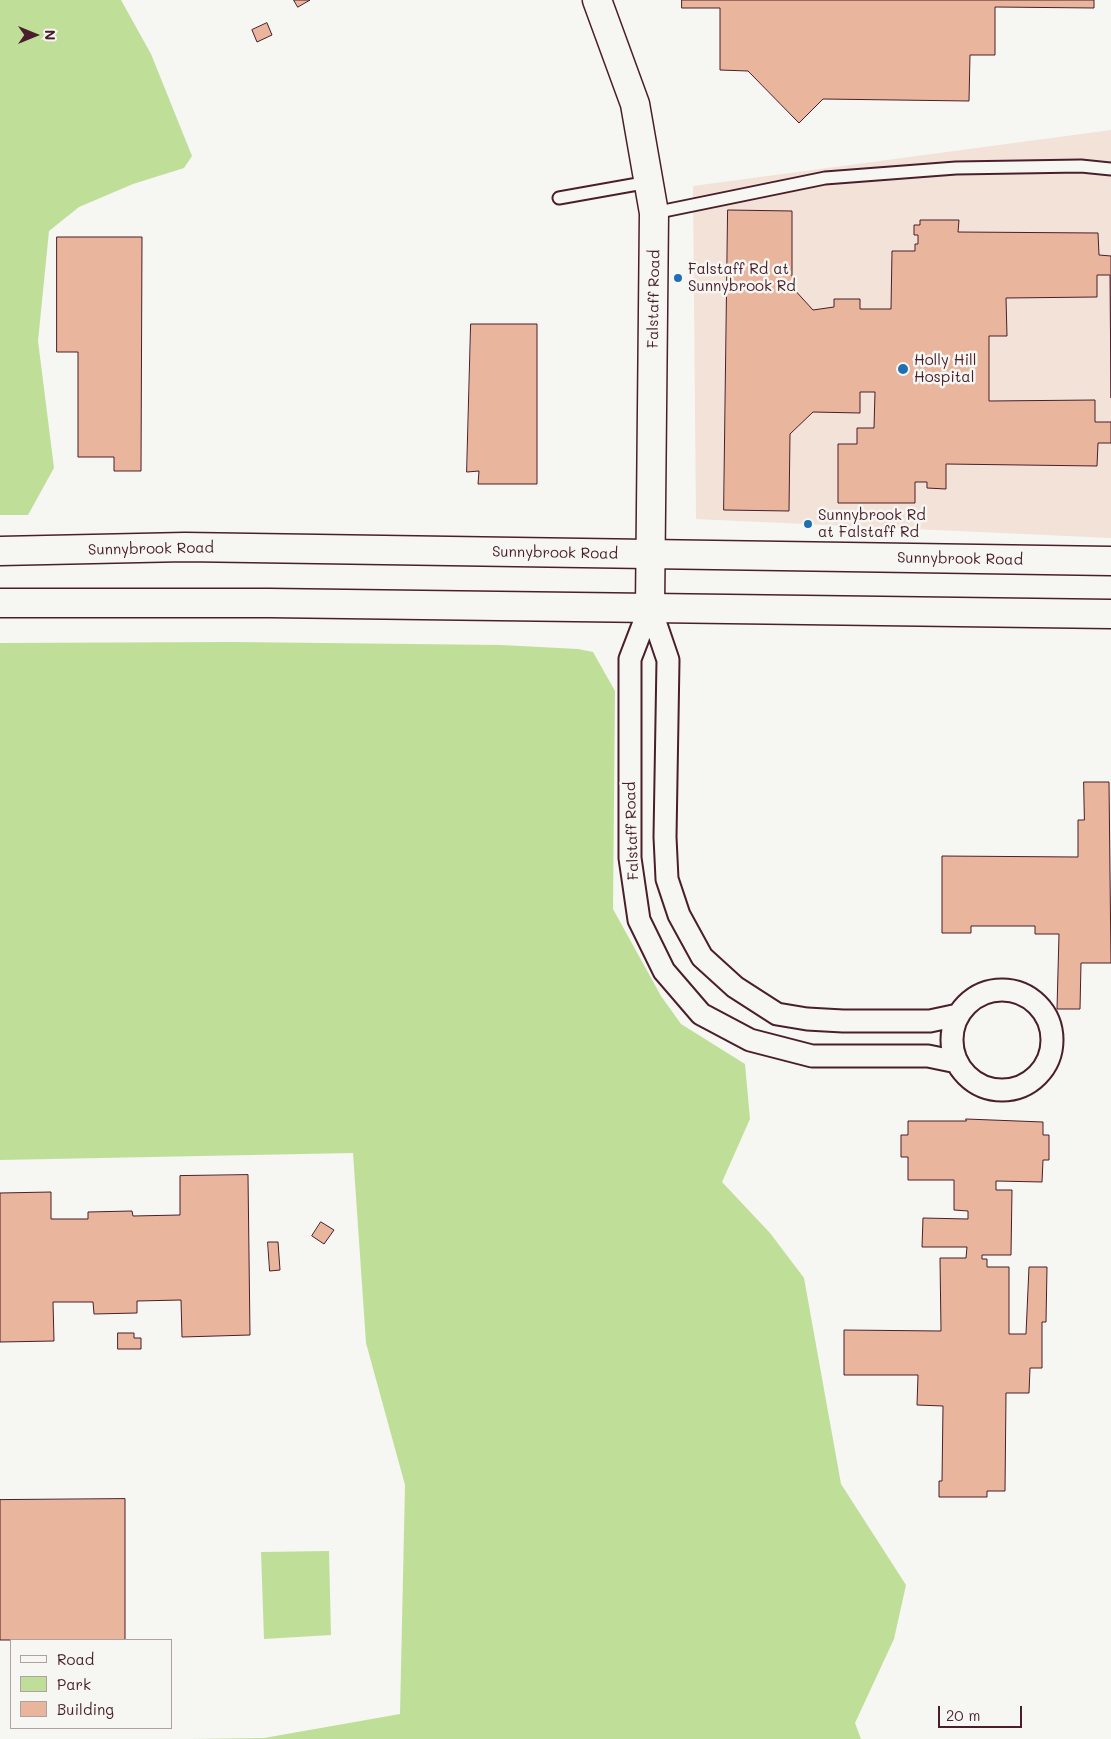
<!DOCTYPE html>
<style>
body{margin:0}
#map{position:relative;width:1111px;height:1739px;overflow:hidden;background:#f6f6f2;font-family:Mali,sans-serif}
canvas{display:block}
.legend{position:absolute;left:10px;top:1639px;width:162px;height:90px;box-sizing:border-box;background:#f6f6f2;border:1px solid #b1a0a2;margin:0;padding:6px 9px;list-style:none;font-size:15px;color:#4a1f2b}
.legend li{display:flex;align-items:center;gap:10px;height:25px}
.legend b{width:25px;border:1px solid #b1a0a2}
.north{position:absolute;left:10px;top:10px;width:50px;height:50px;-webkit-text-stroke:4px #f6f6f2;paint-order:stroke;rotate:90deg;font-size:14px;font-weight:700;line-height:20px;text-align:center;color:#4a1f2b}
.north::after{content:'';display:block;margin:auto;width:18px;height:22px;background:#4a1f2b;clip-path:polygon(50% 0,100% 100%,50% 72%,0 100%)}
.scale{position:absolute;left:938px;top:1706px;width:84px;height:22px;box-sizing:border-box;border:2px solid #4a1f2b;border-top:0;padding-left:6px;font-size:15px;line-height:18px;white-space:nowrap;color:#4a1f2b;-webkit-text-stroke:4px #f6f6f2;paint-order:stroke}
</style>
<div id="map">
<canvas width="1111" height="1739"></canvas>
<ul class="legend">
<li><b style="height:6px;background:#f6f6f2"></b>Road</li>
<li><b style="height:14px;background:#bfdf98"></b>Park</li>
<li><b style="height:14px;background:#e9b59c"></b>Building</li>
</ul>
<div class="north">N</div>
<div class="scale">20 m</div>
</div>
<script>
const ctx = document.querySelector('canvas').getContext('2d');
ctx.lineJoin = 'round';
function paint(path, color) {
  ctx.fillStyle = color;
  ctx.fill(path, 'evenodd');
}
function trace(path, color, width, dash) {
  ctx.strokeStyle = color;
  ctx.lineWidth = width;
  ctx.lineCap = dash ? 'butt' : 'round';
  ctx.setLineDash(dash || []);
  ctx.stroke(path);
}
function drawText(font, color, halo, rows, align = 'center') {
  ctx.font = font + ' Mali,sans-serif';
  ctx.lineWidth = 5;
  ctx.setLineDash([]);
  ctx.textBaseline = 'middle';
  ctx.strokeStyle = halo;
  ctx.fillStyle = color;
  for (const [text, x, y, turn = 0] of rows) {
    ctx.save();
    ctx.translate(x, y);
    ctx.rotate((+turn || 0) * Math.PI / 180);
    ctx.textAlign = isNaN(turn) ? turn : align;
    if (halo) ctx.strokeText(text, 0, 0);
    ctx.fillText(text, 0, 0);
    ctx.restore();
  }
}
paint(new Path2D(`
 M1111,130V538L696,519L693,186Z`), '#f2e2d8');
paint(new Path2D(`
 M0,0H121L151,54L192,156L184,168L133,184L79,207L49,231L38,341L54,468L28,515H0Z
 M233,642L501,645L578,649L593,652L615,691L613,909L661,996L681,1024L745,1064L750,1119L722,1182L770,1233L804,1278L841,1484L906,1585L894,1639L855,1723L861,1739H190L264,1738L400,1714L405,1485L366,1343L353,1153L0,1160V643Z
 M329,1551L331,1635L264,1639L261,1552Z`), '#bfdf98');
const building = new Path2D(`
 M294,0H310L298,7Z
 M682,0H1094V8L995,7V55H970L969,101L823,99L799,123L748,71L720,70V8H682Z
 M267,23L272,35L257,42L252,30Z
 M728,210L792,211V287L813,310L834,307V299H860V309H891L892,251H915V244H918V235H914V225H920V220H959L958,232L1098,233L1099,255L1111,256V398L1110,275H1097V297L1006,298L1007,336H989V401L1095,400V422H1111V443H1098L1097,466L946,464V489L927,488V482H915V503H838V444H857V428H874L875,392H860V413L813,412L790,434L789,511L724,510Z
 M57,237H142L141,471H114V457H78V352H57Z
 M471,324H537V484H478L479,471L467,472Z
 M1084,782H1109L1111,963H1081L1080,1009H1057L1059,934H1035V926H971V933H942V856L1078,857V820H1084Z
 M966,1119L1043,1122V1135H1049V1160H1043L1042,1182L996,1181V1190H1012L1011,1255H982V1259H987V1267H1009V1334H1026L1029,1267H1047L1046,1322H1042V1368H1030L1029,1393H1006L1005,1491H987V1497H939V1481H942L943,1406L917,1405L918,1375H844V1330L941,1331L940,1258H966L967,1247H922L923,1218L968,1219V1211L954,1210V1180H908V1157H901V1135H908V1121H966Z
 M248,1175L250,1335L182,1337L181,1300L137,1301V1313L94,1314L93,1302H53L54,1341L0,1342V1193L51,1192V1219H88V1212L132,1211L133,1216L180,1215V1176Z
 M321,1222L334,1230L324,1244L312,1236Z
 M268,1242H278L280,1270L270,1271Z
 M118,1333H134V1338H141V1349H118Z
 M125,1499V1640H0V1500Z`);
paint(building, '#e9b59c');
trace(building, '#4a1f2b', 1);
const service = new Path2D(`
 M559,198L649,182
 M654,213L825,178L956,168L1081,166L1111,169`);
const minor = new Path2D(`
 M650,607L630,659V858L639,920L664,971L701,1014L750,1040L812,1056H928L957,1062
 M650,607L668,660L665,837L667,879L679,915L702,957L735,987L777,1014L807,1019L843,1021H930L958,1015
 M952 1040a50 50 0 1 1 100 0a50 50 0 1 1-100 0Z`);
const tertiary = new Path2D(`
 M597,0L635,104L654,213L650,607`);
const secondary = new Path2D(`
 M0,551L185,547L1111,561
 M0,603H269L1111,614`);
trace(service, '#4a1f2b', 15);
trace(minor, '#4a1f2b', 25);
trace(tertiary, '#4a1f2b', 31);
trace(secondary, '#4a1f2b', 31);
trace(service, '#f6f6f2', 11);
trace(minor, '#f6f6f2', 21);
trace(tertiary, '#f6f6f2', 28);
trace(secondary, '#f6f6f2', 28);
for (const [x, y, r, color] of [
 [678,278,5,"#1f6fb2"],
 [903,369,6,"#1f6fb2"],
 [808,524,5,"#1f6fb2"]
]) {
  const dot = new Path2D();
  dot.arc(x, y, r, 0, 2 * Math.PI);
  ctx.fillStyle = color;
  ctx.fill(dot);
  trace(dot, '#f6f6f2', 2);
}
drawText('15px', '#4a1f2b', '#f6f6f2', [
 ["Falstaff Rd at",688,269],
 ["Sunnybrook Rd",688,286],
 ["Holly Hill",914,360],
 ["Hospital",914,377],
 ["Sunnybrook Rd",818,515],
 ["at Falstaff Rd",818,532]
], 'left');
drawText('15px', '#4a1f2b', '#f6f6f2', [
 ["Falstaff Road",654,299,-89],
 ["Sunnybrook Road",151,549,-1],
 ["Sunnybrook Road",555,553,1],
 ["Sunnybrook Road",960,559,1],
 ["Falstaff Road",632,831,-92]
]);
</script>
